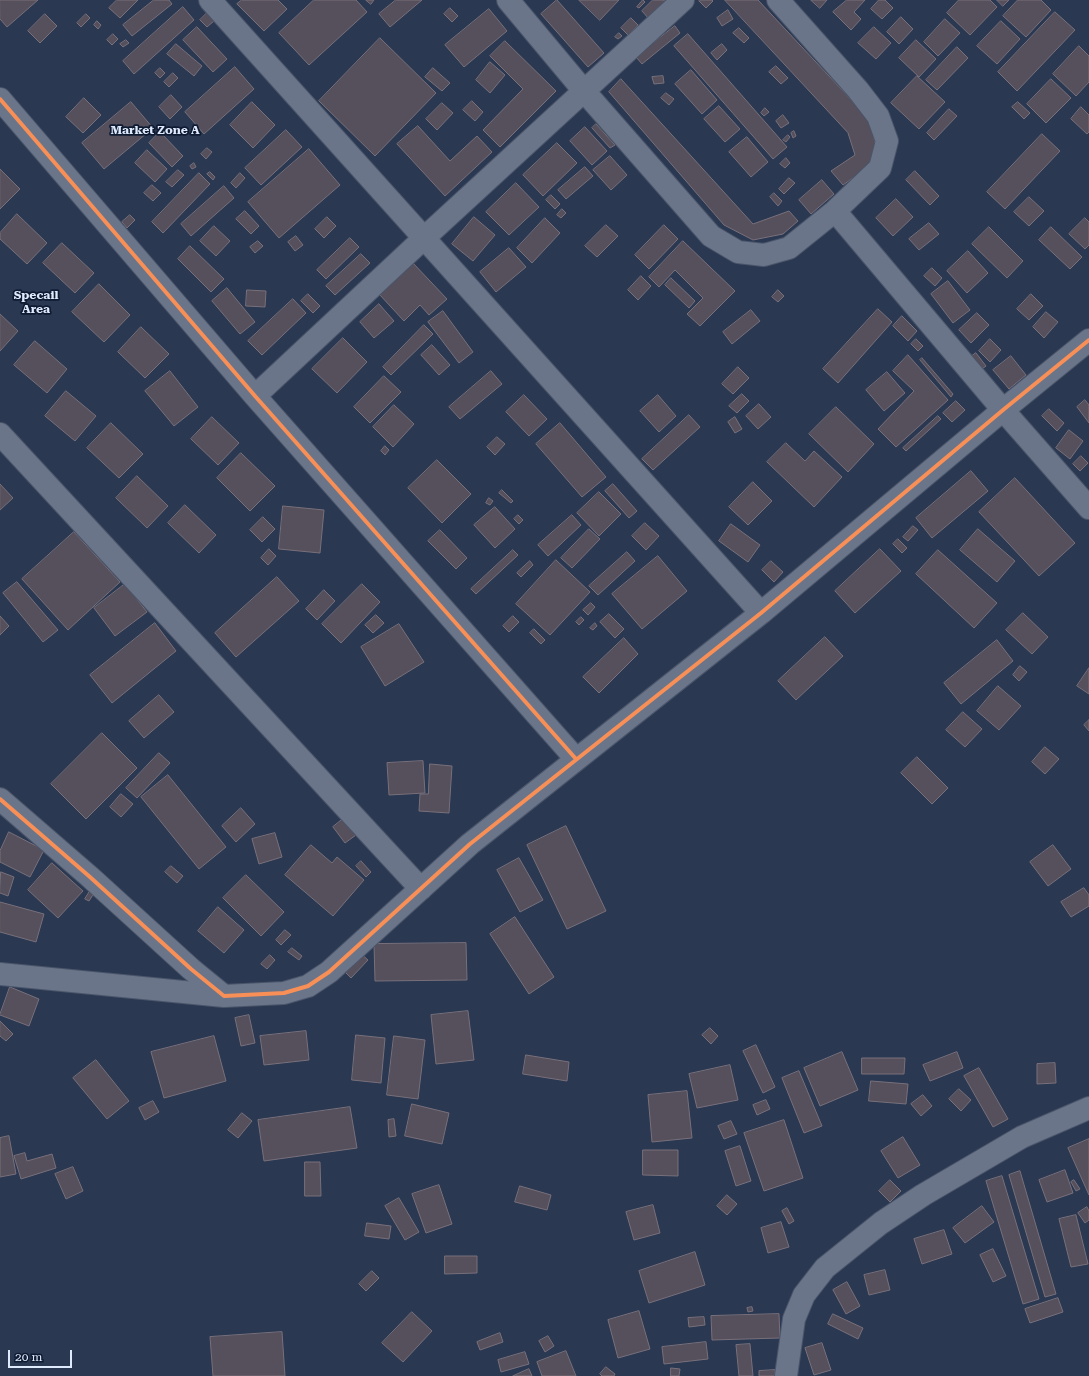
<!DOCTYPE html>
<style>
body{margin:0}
#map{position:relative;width:1089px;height:1376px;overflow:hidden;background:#2a3852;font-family:"Roboto Serif",serif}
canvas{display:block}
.scale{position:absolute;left:8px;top:1350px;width:64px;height:18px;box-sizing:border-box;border:2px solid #dfeafd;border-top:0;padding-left:5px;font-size:12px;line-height:14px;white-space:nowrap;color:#dfeafd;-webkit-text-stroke:3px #0f1b32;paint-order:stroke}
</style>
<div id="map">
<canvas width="1089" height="1376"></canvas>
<div class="scale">20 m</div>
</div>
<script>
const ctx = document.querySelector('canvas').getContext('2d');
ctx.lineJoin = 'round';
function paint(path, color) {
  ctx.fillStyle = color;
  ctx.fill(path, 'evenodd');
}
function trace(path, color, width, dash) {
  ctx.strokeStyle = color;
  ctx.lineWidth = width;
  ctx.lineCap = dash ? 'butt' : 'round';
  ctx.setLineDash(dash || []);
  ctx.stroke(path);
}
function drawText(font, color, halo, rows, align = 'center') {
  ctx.font = font + ' "Roboto Serif",serif';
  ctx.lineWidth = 3.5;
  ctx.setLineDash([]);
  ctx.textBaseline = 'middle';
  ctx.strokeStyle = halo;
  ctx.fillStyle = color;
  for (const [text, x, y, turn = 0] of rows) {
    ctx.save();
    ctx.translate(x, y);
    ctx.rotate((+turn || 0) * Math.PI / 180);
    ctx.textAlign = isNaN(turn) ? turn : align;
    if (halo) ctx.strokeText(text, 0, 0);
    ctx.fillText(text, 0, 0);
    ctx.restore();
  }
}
const building = new Path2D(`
 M0,0H38L7,27L0,19Z
 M117,0H138L120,18L109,8Z
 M154,0H169L172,4L132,36L123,25Z
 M242,0H278L287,9L264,31L237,4Z
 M314,0H356L367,12L309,65L279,33Z
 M366,0H374L371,4Z
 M396,0H422L390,27L379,14Z
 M557,0L604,53L588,67L541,14Z
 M579,0H619L600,20Z
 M643,0L645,2L639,8L637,7Z
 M653,0H664L665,2L649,19L642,11Z
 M700,0H712L713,1L706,8L699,1Z
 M725,0H758L871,121L876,149L867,168L843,185L831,171L855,155L848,133Z
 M811,0H827L820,8Z
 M847,0H865L854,12L861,19L851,30L833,12Z
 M879,0H885L893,8L882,19L871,9Z
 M959,0H990L997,7L970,35L947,13Z
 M997,0H1009L1003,6Z
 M1018,0H1041L1051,10L1026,37L1003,16Z
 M183,7L194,20L134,74L123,61Z
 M450,8L458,16L452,22L444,14Z
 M489,9L507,31L464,67L445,45Z
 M728,10L733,19L722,26L717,18Z
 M1055,12L1075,30L1017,91L998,72Z
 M207,13L214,21L207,27L200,20Z
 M45,14L57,26L40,43L28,31Z
 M86,14L90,18L81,27L77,23Z
 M901,17L913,29L899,44L887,32Z
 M631,18L638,25L628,35L621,28Z
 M945,19L960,33L938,56L924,42Z
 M97,21L101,25L98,29L94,25Z
 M1001,21L1020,39L997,64L977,46Z
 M675,26L680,33L642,64L636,57Z
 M197,27L227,59L213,72L183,40Z
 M874,27L891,43L876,59L858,43Z
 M739,28L749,38L744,43L733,33Z
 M619,33L622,36L618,39L615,37Z
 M113,34L118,39L112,45L107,40Z
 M688,34L787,147L773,159L674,46Z
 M380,38L436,93L375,156L319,101Z
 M126,40L129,43L123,47L120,44Z
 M916,40L936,59L919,77L899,58Z
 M505,41L556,91L500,147L483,130L523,89L490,56Z
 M176,44L202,66L194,76L167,54Z
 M722,44L727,50L717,60L711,53Z
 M1079,46L1089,56V82L1076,96L1053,74Z
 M957,47L968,58L937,90L926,80Z
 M490,62L505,75L490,93L476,80Z
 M776,66L788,78L781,84L769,72Z
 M235,67L254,89L204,134L185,112Z
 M160,68L165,73L160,78L155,73Z
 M433,68L450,83L442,91L425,77Z
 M691,70L717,100L702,114L675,84Z
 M173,73L178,78L169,87L164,82Z
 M663,76L664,83L654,84L652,77Z
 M917,76L945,102L919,129L891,103Z
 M621,79L753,224L789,211L798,221L783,234L753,240L724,225L609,92Z
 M1051,79L1071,98L1046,123L1027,104Z
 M666,93L674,99L669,105L661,98Z
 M171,95L182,107L170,119L159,107Z
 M84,98L101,115L83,133L66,117Z
 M472,101L483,112L475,121L463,110Z
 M131,102L153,128L104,169L82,143Z
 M252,102L275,125L253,148L230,125Z
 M1018,102L1030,113L1024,119L1012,107Z
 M442,103L453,113L437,130L426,119Z
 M719,106L740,129L725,142L704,119Z
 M1081,107L1089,115V132L1087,134L1071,119Z
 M765,108L769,112L764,116L761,113Z
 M949,109L957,116L934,140L927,133Z
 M783,115L789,123L781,128L776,121Z
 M596,124L615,145L610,148L592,128Z
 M418,126L450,161L477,136L492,152L445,196L397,144Z
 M585,127L607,151L592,165L570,141Z
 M286,130L302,147L261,185L245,168Z
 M794,131L796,136L793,138L791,133Z
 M160,132L183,156L172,167L149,143Z
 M1042,134L1060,151L1005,209L987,192Z
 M788,135L790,137L786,142L783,140Z
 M747,137L768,162L751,177L729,152Z
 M557,143L577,163L543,196L523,175Z
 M207,148L212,152L206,159L201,154Z
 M309,149L340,185L279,238L248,202Z
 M147,150L167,169L155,182L135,163Z
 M610,156L627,175L611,190L593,170Z
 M786,158L790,163L785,168L780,164Z
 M194,163L196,167L192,169L190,166Z
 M585,167L593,176L566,199L558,190Z
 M0,169L20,189L0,209Z
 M178,170L184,175L172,187L166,182Z
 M915,171L939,196L930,205L906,180Z
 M210,172L215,177L213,180L207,174Z
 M199,173L210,184L163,233L152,222Z
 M240,173L245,178L236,188L231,183Z
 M789,178L795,183L784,194L779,189Z
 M822,180L834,194L811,214L799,200Z
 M516,183L539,207L509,235L486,212Z
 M152,185L161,193L153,201L144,193Z
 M224,186L234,198L191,236L181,224Z
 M774,193L782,201L778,206L770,197Z
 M551,195L560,204L555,209L546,200Z
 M1029,197L1044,211L1029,226L1014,212Z
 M896,199L913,217L893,236L876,218Z
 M562,209L566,213L561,218L557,215Z
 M245,211L259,226L251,234L236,219Z
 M17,214L47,243L27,264L0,239V233Z
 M130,215L135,220L127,228L122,222Z
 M327,217L336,226L324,238L315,229Z
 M474,217L495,235L473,261L452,244Z
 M545,218L560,233L532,263L517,248Z
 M1085,218L1089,222V245L1085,249L1069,234Z
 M929,223L939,234L919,250L909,239Z
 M606,225L618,236L597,257L585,246Z
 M664,225L678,239L649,269L635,255Z
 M214,226L230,241L216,256L200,241Z
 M989,227L1023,261L1007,278L972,244Z
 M1051,227L1082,257L1070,269L1039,240Z
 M296,236L303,245L295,251L288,242Z
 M350,238L359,247L326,279L317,270Z
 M258,241L263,246L255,253L250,247Z
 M683,241L735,291L700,326L687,314L703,298L675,270L659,287L649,277Z
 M62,243L94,273L75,293L43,263Z
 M190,246L224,279L211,292L178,259Z
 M509,248L526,267L496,292L480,272Z
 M968,251L988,273L967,293L947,271Z
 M361,254L370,263L335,295L326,286Z
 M412,262L447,299L429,315L420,305L404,321L379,294Z
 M932,268L942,278L935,286L924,276Z
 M641,276L651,286L638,300L628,290Z
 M671,278L695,301L689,308L665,285Z
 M948,281L970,310L953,323L931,294Z
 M99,284L130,315L104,342L72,312Z
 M227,288L255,322L240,334L212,301Z
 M247,290L266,291L265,307L246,306Z
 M778,290L784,296L778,302L772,297Z
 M308,294L320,306L313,313L301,301Z
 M1031,294L1043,306L1029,320L1017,309Z
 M293,299L306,313L262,355L248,341Z
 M379,304L394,321L374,338L360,322Z
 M878,309L892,322L838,383L823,369Z
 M751,310L760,321L732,344L723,332Z
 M443,311L473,352L459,363L428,322Z
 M1046,312L1058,322L1044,338L1033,327Z
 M977,313L989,325L971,343L959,330Z
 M0,314L18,331L0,351Z
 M902,316L917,331L908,341L893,326Z
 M424,325L433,334L391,375L383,367Z
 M141,327L169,354L145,378L118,352Z
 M343,338L367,362L337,393L312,369Z
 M916,339L923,346L918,351L911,344Z
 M990,339L1001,350L990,362L979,351Z
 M35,341L67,369L47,393L14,365Z
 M432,345L450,365L439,375L421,355Z
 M976,353L986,366L978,372L968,359Z
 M908,355L948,400L896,447L878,429L914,391L893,371Z
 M1011,356L1026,375L1009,389L993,370Z
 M922,358L953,394L951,397L920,360Z
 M738,367L749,378L733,394L722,384Z
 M170,371L198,407L174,426L145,391Z
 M491,371L502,384L460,419L449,407Z
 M887,372L905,393L884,411L866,390Z
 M384,376L401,392L370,423L354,407Z
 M66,391L96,416L75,441L45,416Z
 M742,394L749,401L737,413L729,406Z
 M524,395L547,419L529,436L506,412Z
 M658,395L676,416L659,432L640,411Z
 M1085,400L1089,405V423L1077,407Z
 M956,401L965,410L952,422L943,413Z
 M759,404L771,417L758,429L746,416Z
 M394,405L414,424L393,447L373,427Z
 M836,407L874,444L848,472L809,434Z
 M1049,409L1064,423L1057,431L1042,416Z
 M689,415L700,427L653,470L642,459Z
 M938,416L941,419L906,451L903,448Z
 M212,417L239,443L218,465L191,439Z
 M735,417L742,429L735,433L728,422Z
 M111,423L143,454L119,478L87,448Z
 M560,423L606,477L582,497L536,444Z
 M1069,430L1083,441L1070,459L1056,448Z
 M497,437L505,444L495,455L487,447Z
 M786,443L805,461L814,451L842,477L814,507L767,462Z
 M385,446L389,450L385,455L381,451Z
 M241,453L275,486L250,511L217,478Z
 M1081,456L1088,463L1080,471L1073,464Z
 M437,460L471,494L442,523L408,488Z
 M971,471L988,491L932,538L916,518Z
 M137,476L168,506L147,528L116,498Z
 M1015,478L1075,543L1039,576L979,512Z
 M753,482L772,501L748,525L729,507Z
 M0,484L13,498L0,510Z
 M613,484L637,511L629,518L605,491Z
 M502,490L513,501L511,503L499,493Z
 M599,492L621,514L599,536L577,513Z
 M489,498L493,501L490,505L486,503Z
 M185,505L216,535L199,553L168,523Z
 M283,506L324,510L320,553L279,549Z
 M495,507L515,529L495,548L474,525Z
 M518,515L523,520L519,524L514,519Z
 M572,515L581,525L548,556L538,545Z
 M263,517L275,529L262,542L250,530Z
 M645,523L659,536L646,550L632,536Z
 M731,524L760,545L748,562L719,541Z
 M913,526L918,530L908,541L903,537Z
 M589,529L600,539L572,568L561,558Z
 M978,529L1015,561L997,582L960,550Z
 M440,530L467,558L456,569L428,541Z
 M74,532L120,582L68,630L22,579Z
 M898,539L907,548L902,553L893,544Z
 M269,549L276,556L268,565L261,558Z
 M880,549L901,571L855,613L835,591Z
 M513,550L518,555L476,594L471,589Z
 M938,550L997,603L974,628L916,574Z
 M627,552L635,561L598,595L589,586Z
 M658,556L687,591L642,629L612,594Z
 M556,560L590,592L550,635L516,604Z
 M530,561L533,565L521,577L517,573Z
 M771,561L783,572L774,582L762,570Z
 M277,577L299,601L236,657L215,633Z
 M17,582L58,630L43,642L3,593Z
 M125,584L147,612L115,636L94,608Z
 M362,584L380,602L341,643L322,624Z
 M324,590L335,601L317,620L306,609Z
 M591,603L595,607L588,615L583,610Z
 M1023,613L1048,637L1032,654L1006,630Z
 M609,614L624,629L615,638L600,622Z
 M376,615L384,623L373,633L365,625Z
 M0,616L9,626L0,635Z
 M513,616L519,622L509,632L503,626Z
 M581,617L584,620L579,625L576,622Z
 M155,623L176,651L112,703L90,675Z
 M595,623L597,626L593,630L590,628Z
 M399,624L424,662L385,686L361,647Z
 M534,629L545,640L541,644L530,633Z
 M825,637L843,656L796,700L778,681Z
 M624,638L638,654L599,693L583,677Z
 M997,640L1013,661L961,704L944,683Z
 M1020,666L1027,672L1019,681L1013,675Z
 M1089,668V694L1077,686Z
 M998,686L1021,706L999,730L977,711Z
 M159,695L174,712L144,738L129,721Z
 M963,712L982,729L965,747L946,730Z
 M1089,720V731L1084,725Z
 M102,733L137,768L86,819L51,784Z
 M1045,747L1059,759L1045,774L1032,762Z
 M159,753L170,763L137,798L126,788Z
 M917,757L948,788L932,804L901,773Z
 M423,761L425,793L389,795L387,763Z
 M430,764L452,766L449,813L419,811L420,794H428Z
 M168,775L226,847L199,869L141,797Z
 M121,794L133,804L121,817L110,807Z
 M241,808L255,824L236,842L222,826Z
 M343,819L356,835L345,843L333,827Z
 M566,826L606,911L567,929L527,845Z
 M9,832L44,850L30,877L0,862V851Z
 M275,833L282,857L259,864L252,839Z
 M311,845L332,863L337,857L364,880L333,916L285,875Z
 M1053,845L1071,869L1048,886L1030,862Z
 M519,858L543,900L520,912L497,870Z
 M361,861L371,872L366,877L356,866Z
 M52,863L83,891L58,918L28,890Z
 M171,866L183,876L177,883L165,872Z
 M1,872L14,877L8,896L0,893Z
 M246,875L284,912L261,936L223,898Z
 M92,888L96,890L89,901L85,899Z
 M1084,888L1089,895V906L1071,917L1061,902Z
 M0,902L44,914L36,942L0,932Z
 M218,907L244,930L224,953L198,931Z
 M515,917L554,977L529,994L490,934Z
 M285,930L291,935L281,945L276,940Z
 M466,943L467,980L375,981L374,944Z
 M292,948L302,956L299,960L288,952Z
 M360,953L368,960L351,978L343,970Z
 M270,955L275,960L267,969L261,964Z
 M10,987L39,999L29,1026L0,1015Z
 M468,1011L474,1060L436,1064L431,1015Z
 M249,1015L255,1043L241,1046L235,1018Z
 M0,1021L13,1034L6,1041L0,1036Z
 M710,1028L718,1036L711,1044L702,1035Z
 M306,1031L309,1060L264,1065L260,1036Z
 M356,1035L385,1038L381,1083L352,1080Z
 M214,1036L226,1081L164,1098L151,1052Z
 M394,1036L425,1040L418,1099L387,1095Z
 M756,1045L775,1087L763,1093L743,1051Z
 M842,1052L858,1090L820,1106L804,1068Z
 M957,1052L963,1068L930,1081L923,1065Z
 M526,1055L569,1062L567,1081L523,1074Z
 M862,1058H905L904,1074H862Z
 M96,1060L129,1101L107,1119L73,1078Z
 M1055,1063L1056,1083L1037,1084V1064Z
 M730,1065L738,1100L697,1108L689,1074Z
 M979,1068L1008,1119L993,1127L964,1076Z
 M799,1071L822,1126L804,1133L782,1078Z
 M871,1081L908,1084L906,1104L869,1101Z
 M959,1089L971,1100L961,1111L949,1099Z
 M687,1091L692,1138L652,1142L648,1095Z
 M923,1095L932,1106L921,1116L911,1104Z
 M766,1100L770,1109L757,1115L753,1105Z
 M153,1101L159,1112L145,1120L139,1108Z
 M412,1104L449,1113L442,1144L405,1136Z
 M350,1107L357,1148L264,1161L258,1120Z
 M242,1113L252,1121L238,1138L228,1130Z
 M394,1119L396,1136L389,1137L388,1120Z
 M784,1120L803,1178L764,1191L744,1133Z
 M731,1121L737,1134L724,1139L718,1126Z
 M9,1136L16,1174L0,1177V1138Z
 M903,1137L920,1165L898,1178L881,1151Z
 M1089,1139V1195L1068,1148Z
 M740,1146L751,1181L736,1186L725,1151Z
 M643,1150H678V1176L643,1175Z
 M25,1153L27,1161L52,1154L56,1168L21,1179L14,1156Z
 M305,1162H320L321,1196H305Z
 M73,1167L83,1191L66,1199L55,1174Z
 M1065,1170L1073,1193L1047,1202L1039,1180Z
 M1020,1171L1056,1294L1045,1297L1009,1175Z
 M1002,1176L1039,1299L1023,1304L986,1181Z
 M890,1180L901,1191L890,1202L879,1191Z
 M1074,1180L1080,1189L1076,1191L1071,1182Z
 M439,1185L452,1224L426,1233L412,1194Z
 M520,1186L551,1195L547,1210L515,1202Z
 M727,1195L737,1204L727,1215L717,1206Z
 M399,1198L419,1232L405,1240L385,1206Z
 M653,1205L660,1233L634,1240L626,1212Z
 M982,1206L994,1222L965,1243L953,1228Z
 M1087,1207L1089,1211V1220L1085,1223L1078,1213Z
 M787,1208L794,1221L789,1224L782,1211Z
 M1076,1215L1088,1264L1071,1267L1059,1219Z
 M781,1222L789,1247L768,1253L761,1228Z
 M367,1223L391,1226L389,1239L365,1236Z
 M944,1230L952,1254L922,1264L914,1239Z
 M993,1249L1006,1276L993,1282L980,1255Z
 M695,1252L705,1285L649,1303L639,1271Z
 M445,1256H477V1273L445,1274Z
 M885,1270L890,1290L869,1295L864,1275Z
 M372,1271L379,1278L366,1291L359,1284Z
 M847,1282L860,1306L846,1314L833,1290Z
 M1058,1298L1063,1312L1030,1323L1025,1309Z
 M752,1307L753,1311L748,1312L747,1308Z
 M639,1311L650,1349L618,1358L608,1320Z
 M412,1312L432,1331L403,1362L382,1343Z
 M779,1314L780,1338L712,1340L711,1316Z
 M833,1314L863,1328L858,1339L828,1324Z
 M704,1317L705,1325L689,1327L688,1318Z
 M282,1332L285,1376H213L210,1337Z
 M500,1333L503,1342L480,1350L477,1342Z
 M548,1336L554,1346L545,1352L539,1341Z
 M706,1342L708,1359L664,1364L662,1347Z
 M822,1343L831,1370L814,1375L805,1348Z
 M750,1344L753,1376H739L736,1345Z
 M566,1351L576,1376H542L537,1362Z
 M525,1352L529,1364L501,1372L498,1360Z
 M606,1367L615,1374L614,1376H602L600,1374Z
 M671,1368L680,1369L679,1376H671Z
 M529,1369L532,1376H513Z
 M775,1370V1376H759V1371Z`);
paint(building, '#56505c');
trace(building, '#78707b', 1);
const minor = new Path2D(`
 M210,0L761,613
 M508,0L584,91L711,236L738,252L764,255L789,248L835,211L880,168L887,141L878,116L858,90L778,0
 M0,99L255,396L576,759
 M835,211L1003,410L1089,508
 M255,396L423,239L683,0
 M0,434L421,889
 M0,799L90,877L191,969L224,996L284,993L308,986L329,972L470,844L761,613L1003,410L1089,340
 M0,974L224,996
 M786,1376L794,1319L804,1295L825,1268L881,1223L923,1195L1022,1137L1089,1108`);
trace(minor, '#4a556a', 24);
trace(minor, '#6a758a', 22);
trace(new Path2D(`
 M0,99L255,396L576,759
 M0,799L90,877L191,969L224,996L284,993L308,986L329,972L470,844L761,613L1003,410L1089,340`), '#f78f57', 4);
drawText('bold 12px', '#dfeafd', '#0f1b32', [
 ["Market Zone A",155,130],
 ["Specail",36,295],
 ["Area",36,309]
]);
</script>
